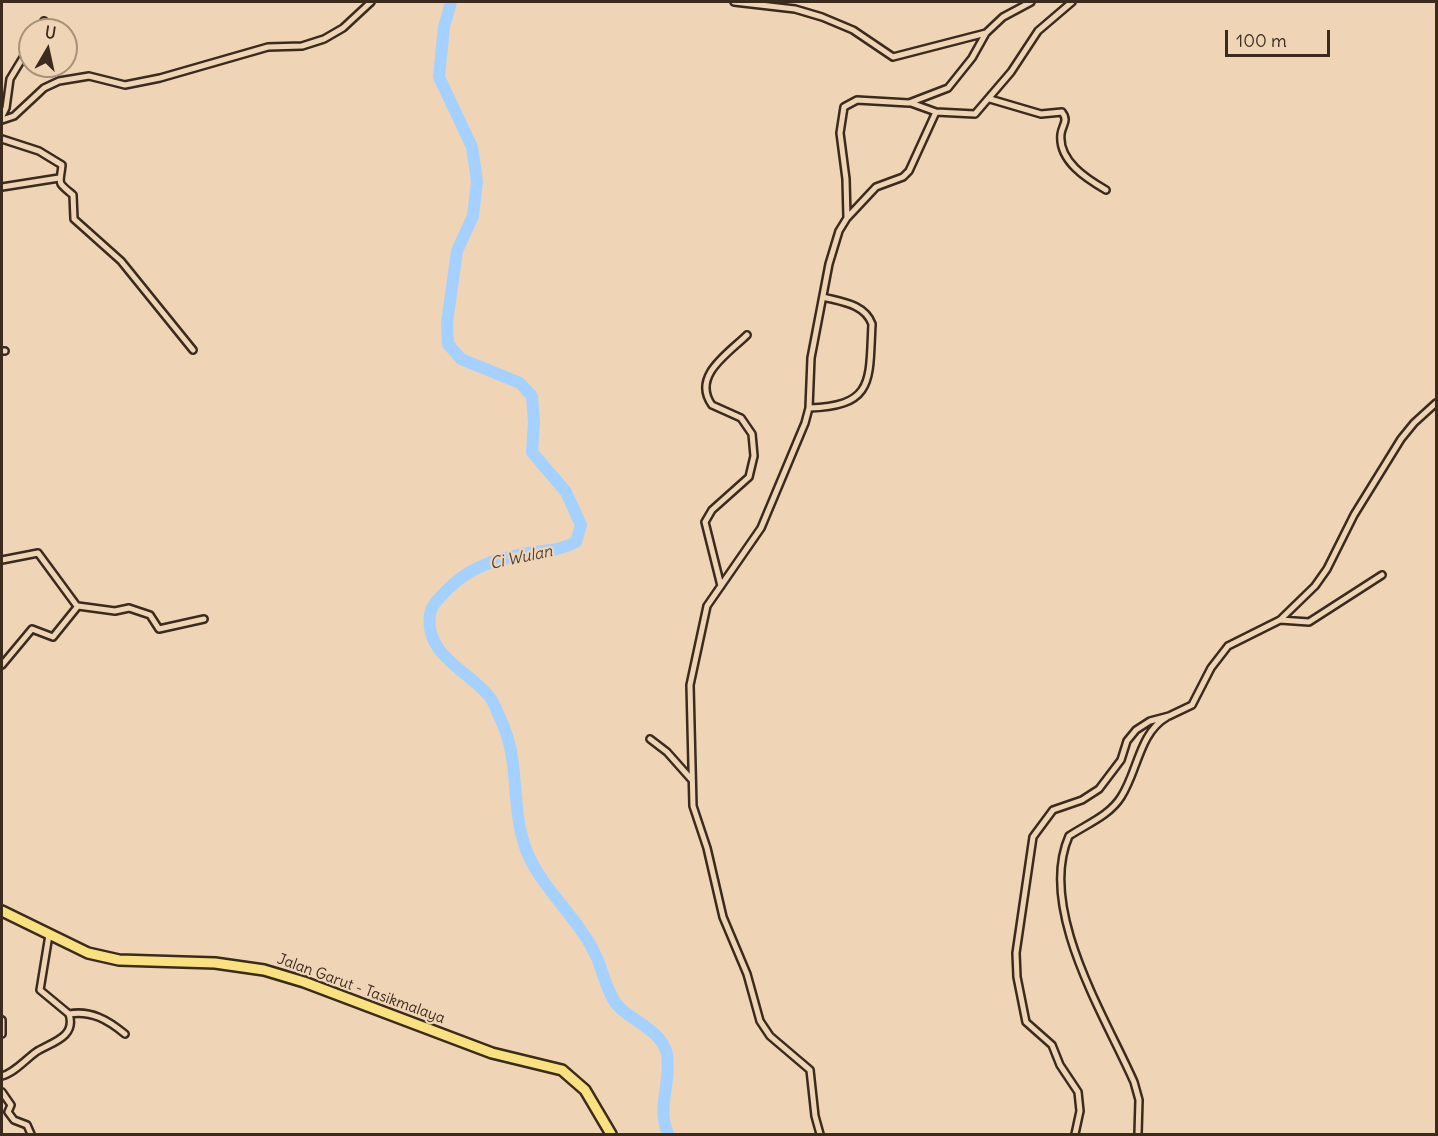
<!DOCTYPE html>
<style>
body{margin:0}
#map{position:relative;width:1438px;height:1136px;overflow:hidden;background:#efd5b6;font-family:Delius,sans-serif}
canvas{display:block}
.frame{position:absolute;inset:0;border:3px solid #3b2a1e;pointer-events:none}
.north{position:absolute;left:18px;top:18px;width:60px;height:60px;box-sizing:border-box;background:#efd5b6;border:2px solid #a79179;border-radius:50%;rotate:9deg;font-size:16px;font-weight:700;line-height:24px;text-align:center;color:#3b2a1e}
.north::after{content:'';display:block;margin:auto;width:21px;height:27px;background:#3b2a1e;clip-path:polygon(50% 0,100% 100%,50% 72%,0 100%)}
.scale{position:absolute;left:1225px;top:30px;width:105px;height:27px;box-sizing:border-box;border:3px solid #3b2a1e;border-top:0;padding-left:8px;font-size:18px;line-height:21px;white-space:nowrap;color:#3b2a1e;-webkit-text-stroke:4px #efd5b6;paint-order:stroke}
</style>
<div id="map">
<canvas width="1438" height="1136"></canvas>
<div class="frame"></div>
<div class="north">U</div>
<div class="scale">100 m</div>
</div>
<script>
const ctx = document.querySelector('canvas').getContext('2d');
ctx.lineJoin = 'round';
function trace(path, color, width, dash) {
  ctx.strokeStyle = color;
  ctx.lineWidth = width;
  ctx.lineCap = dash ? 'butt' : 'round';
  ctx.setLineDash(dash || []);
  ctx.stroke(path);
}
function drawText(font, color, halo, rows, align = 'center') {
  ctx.font = font + ' Delius,sans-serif';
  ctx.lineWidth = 4.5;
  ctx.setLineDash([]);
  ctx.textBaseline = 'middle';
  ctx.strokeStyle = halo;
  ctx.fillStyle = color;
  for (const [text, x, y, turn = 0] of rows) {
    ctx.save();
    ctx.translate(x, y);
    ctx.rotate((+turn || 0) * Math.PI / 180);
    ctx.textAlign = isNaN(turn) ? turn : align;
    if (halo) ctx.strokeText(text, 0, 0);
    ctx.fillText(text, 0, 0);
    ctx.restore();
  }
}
trace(new Path2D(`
 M451,2L444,27L439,77L472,147L477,181L473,216L457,251L447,323L448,344L461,359L520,383L532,396L534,422L532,452L566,492L581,525L576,542C556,552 549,549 529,553C496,559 471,566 448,589C441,597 431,604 430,615C424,654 468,671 489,696C494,702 497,712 501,720C524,769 506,820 535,868C553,899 582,924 597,958C603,972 608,996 619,1007C634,1022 662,1031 667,1054C672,1081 656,1107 668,1134`), '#a4d1ff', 12);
const minor = new Path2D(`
 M734,2L795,9L822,17L853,30L893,57L986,33
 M38,30L44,21
 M990,99L1041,114L1062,112C1069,121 1062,125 1061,134C1058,161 1087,179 1106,190
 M911,103L936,112L975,114L1011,72L1038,31L1072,2
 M2,116L6,108L10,79L30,46
 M2,120L14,116L44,88L59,81L89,76L125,85L160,78L268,47L302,46L324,39L343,28L371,2
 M2,139L39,151L62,165C60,185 56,181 73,195L74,219L121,261L193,350
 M2,187L59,178
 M847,218L876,187L903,177L909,171L936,112
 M2,351H5
 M809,408C875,406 869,380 872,324C865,304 842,302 823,297
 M2,560L38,553L77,606
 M721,586L705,522L712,510L749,477L754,456L752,434L741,418L712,405C691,376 729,353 747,335
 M1280,620L1309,622L1382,575
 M2,665L32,629L53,637L78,606L115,611L129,608L150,615L159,629L204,619
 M650,739L667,752L691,779
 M69,1014C91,1010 108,1020 125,1034
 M2,1020V1034
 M2,1076C14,1073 25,1060 36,1052C49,1043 77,1038 69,1014L40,990L49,935
 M2,1092L11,1105L8,1112L14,1120L27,1125L31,1134
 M820,1134L815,1116L810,1070L770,1036L760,1021L747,974L723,917L707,848L693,806L690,685L707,606L761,528L805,423L809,408L811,358L829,264L839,231L847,218L846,179L840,133L844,107L857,100L909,103L948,88L972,58L986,33L1003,17L1031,2
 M1075,1134L1080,1111L1078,1092L1060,1065L1052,1045L1026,1022L1017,977L1016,953L1033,837L1053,810L1082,800L1099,789L1121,760L1127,741L1136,730L1150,721L1169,716L1192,705L1211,668L1228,646L1280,620L1315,586L1327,569L1354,515L1401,439L1414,423L1436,403
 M1138,1134L1139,1100L1134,1082C1105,1016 1037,909 1069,836C1087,824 1109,816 1121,797C1138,771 1139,733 1167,717`);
const primary = new Path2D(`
 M2,911L88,953L119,960L215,963L264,970L304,982L492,1053L562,1070L585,1090L611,1134`);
trace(minor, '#3b2a1e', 10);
trace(primary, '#3b2a1e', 14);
trace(minor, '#efd5b6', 5);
trace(primary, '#fae180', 9);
drawText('15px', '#3b2a1e', '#efd5b6', [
 ["Jalan Garut - Tasikmalaya",361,989,20]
]);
drawText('italic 16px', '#4b4340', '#efd5b6', [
 ["Ci Wulan",521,558,-12]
]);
</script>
